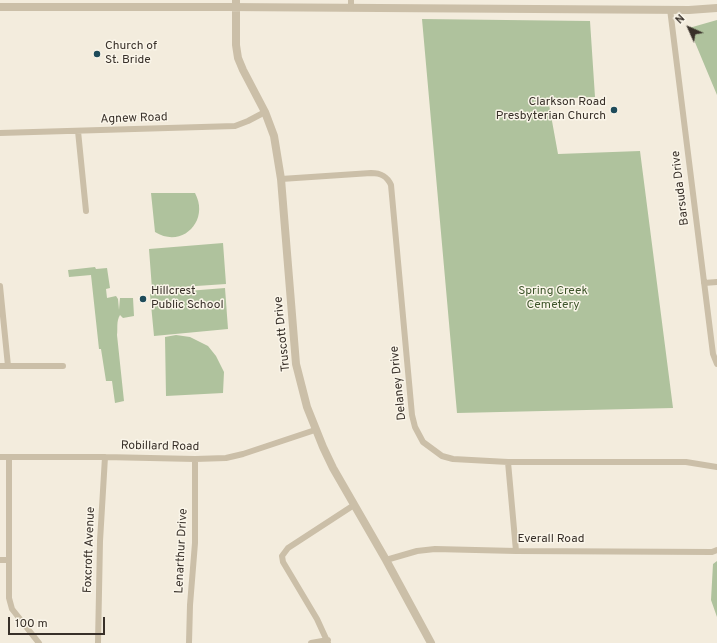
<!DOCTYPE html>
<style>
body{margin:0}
#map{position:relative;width:717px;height:643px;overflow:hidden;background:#f3ecdd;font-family:Overpass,sans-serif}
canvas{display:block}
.north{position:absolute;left:669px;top:8px;width:40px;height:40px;-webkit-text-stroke:3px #faf5e9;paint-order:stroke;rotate:315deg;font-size:11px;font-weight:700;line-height:16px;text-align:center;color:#383029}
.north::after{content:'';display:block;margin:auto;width:14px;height:18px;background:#383029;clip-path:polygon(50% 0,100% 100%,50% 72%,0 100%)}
.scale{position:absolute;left:8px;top:617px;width:97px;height:18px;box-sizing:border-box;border:2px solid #383029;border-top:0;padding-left:5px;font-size:12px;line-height:14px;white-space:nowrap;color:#383029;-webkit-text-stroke:3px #faf5e9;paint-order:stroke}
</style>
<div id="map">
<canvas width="717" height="643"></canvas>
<div class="north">N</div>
<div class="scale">100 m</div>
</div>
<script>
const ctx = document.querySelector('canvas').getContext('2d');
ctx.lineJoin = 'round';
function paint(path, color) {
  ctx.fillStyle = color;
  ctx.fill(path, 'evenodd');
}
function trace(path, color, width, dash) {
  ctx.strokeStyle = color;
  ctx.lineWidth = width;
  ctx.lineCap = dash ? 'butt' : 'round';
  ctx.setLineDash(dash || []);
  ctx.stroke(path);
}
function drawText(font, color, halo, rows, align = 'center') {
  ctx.font = font + ' Overpass,sans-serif';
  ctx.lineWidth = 3;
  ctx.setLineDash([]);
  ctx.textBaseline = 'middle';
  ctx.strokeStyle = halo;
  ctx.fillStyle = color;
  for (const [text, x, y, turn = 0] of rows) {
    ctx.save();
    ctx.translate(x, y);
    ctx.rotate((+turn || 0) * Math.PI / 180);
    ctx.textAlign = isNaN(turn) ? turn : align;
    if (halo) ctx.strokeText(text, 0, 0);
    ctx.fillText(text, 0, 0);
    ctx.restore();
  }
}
paint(new Path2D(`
 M422,19L590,21L595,97L548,99L558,154L640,151L673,408L457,413Z
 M717,20V95L689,28Z
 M151,193H195C210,221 182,249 155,232Z
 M223,243L226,284L152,289L149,249Z
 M95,267L96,269L107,268L110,288L106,289L107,298L116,296L118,299L119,310L120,298H133L134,316L123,318L120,315C116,322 118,328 117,335L124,401L115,403L112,381H106L101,349H99L91,275L69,277L68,270Z
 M225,288L228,329L154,336L150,294Z
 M176,335L190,337L208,346L216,356L224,372L223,393L166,396L165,337Z
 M717,561V617L711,600L713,564Z`), '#afc29d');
trace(new Path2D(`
 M351,0V8
 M670,9L713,354L717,364
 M78,131L86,211
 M0,133L235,126L248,121L265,112
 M281,179L371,173C381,173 387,176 391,185L412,415L415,427L423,442L442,456L453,459L508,462H686L717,467
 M704,283L717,282
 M0,286L8,366
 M0,366H63
 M0,457H105L195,459L226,458L243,454L315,430
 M9,457V598L12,609L39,643
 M508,462L516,551
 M0,560H9
 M386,560L417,551L435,549L516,551L712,552L717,550
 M98,643L100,541L105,457
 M189,643L190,605L195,543V459
 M311,643L328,640
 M328,643L317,619L283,562L282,556L288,548L354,505`), '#cbbfa8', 6);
trace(new Path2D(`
 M236,0V45L238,58L243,70L265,112L274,136L281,179L296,364L307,407L323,447L333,468L386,560L431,643
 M0,7H226L689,10L717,8`), '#cbbfa8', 8);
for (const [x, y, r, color] of [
 [97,54,4,"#1e4b5a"],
 [614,110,4,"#1e4b5a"],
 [143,299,4,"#1e4b5a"]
]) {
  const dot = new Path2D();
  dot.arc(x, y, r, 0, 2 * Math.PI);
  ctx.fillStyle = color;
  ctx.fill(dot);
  trace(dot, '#faf5e9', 1.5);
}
drawText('12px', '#383029', '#faf5e9', [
 ["Church of",105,47],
 ["St. Bride",105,61],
 ["Clarkson Road",606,103,"right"],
 ["Presbyterian Church",606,117,"right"],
 ["Hillcrest",151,292],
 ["Public School",151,306]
], 'left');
drawText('12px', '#383029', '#faf5e9', [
 ["Agnew Road",134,119,-2],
 ["Barsuda Drive",681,188,-97],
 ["Truscott Drive",283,334,-96],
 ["Delaney Drive",399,383,-96],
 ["Robillard Road",160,447,1],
 ["Everall Road",551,540],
 ["Foxcroft Avenue",90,550,-88],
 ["Lenarthur Drive",182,551,-87]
]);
drawText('12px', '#3f562c', '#faf5e9', [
 ["Spring Creek",553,292],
 ["Cemetery",553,306]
]);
</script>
